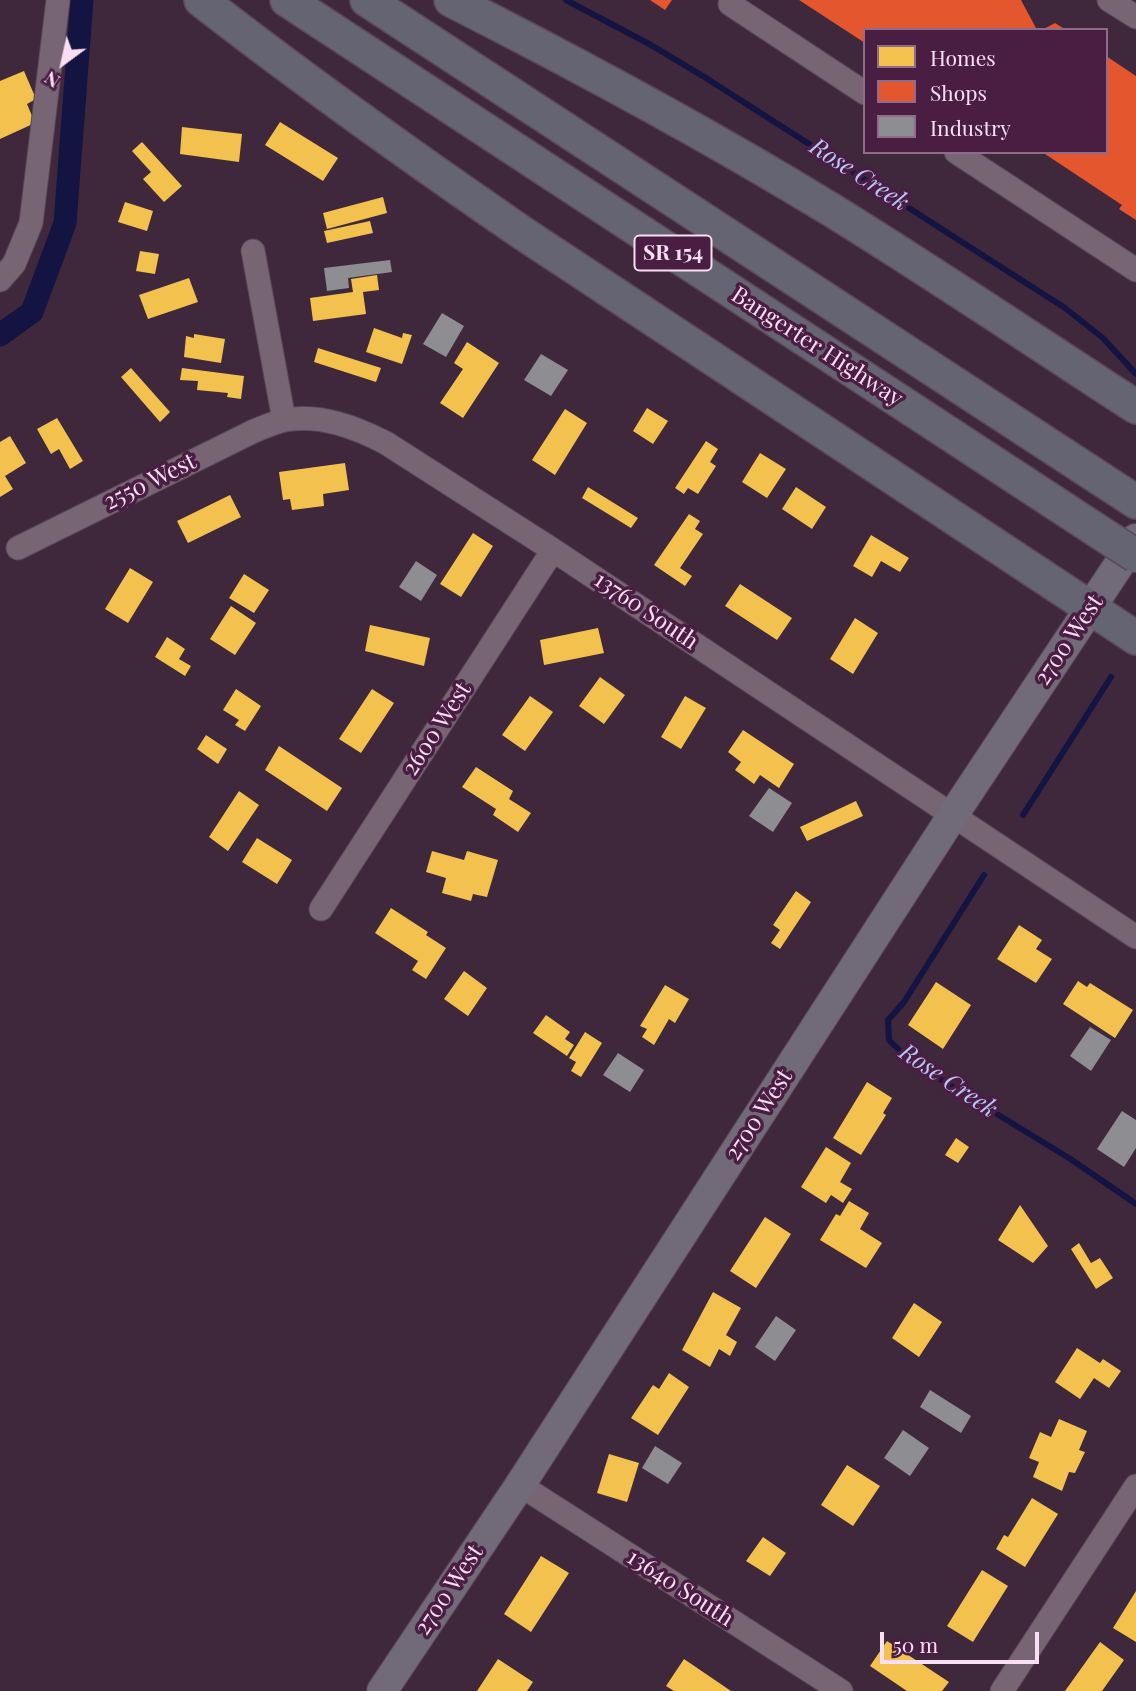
<!DOCTYPE html>
<style>
body{margin:0}
#map{position:relative;width:1136px;height:1691px;overflow:hidden;background:#40283c;font-family:"Playfair Display",serif}
canvas{display:block}
.legend{position:absolute;left:863px;top:28px;width:245px;height:126px;box-sizing:border-box;background:#4a1e43;border:2px solid #906b8a;margin:0;padding:9px 12px;list-style:none;font-size:21px;color:#fadef4}
.legend li{display:flex;align-items:center;gap:14px;height:35px}
.legend b{width:35px;border:2px solid #906b8a}
.north{position:absolute;left:28px;top:28px;width:70px;height:70px;-webkit-text-stroke:5px #4a1e43;paint-order:stroke;rotate:213deg;font-size:19px;font-weight:700;line-height:28px;text-align:center;color:#fadef4}
.north::after{content:'';display:block;margin:auto;width:24px;height:32px;background:#fadef4;clip-path:polygon(50% 0,100% 100%,50% 72%,0 100%)}
.scale{position:absolute;left:880px;top:1632px;width:159px;height:32px;box-sizing:border-box;border:4px solid #fadef4;border-top:0;padding-left:9px;font-size:21px;line-height:24px;white-space:nowrap;color:#fadef4;-webkit-text-stroke:5px #4a1e43;paint-order:stroke}
</style>
<div id="map">
<canvas width="1136" height="1691"></canvas>
<ul class="legend">
<li><b style="height:19px;background:#f2c14e"></b>Homes</li>
<li><b style="height:19px;background:#e4572e"></b>Shops</li>
<li><b style="height:19px;background:#8d8d92"></b>Industry</li>
</ul>
<div class="north">N</div>
<div class="scale">50 m</div>
</div>
<script>
const ctx = document.querySelector('canvas').getContext('2d');
ctx.lineJoin = 'round';
function paint(path, color) {
  ctx.fillStyle = color;
  ctx.fill(path, 'evenodd');
}
function trace(path, color, width, dash) {
  ctx.strokeStyle = color;
  ctx.lineWidth = width;
  ctx.lineCap = dash ? 'butt' : 'round';
  ctx.setLineDash(dash || []);
  ctx.stroke(path);
}
function drawText(font, color, halo, rows, align = 'center') {
  ctx.font = font + ' "Playfair Display",serif';
  ctx.lineWidth = 7;
  ctx.setLineDash([]);
  ctx.textBaseline = 'middle';
  ctx.strokeStyle = halo;
  ctx.fillStyle = color;
  for (const [text, x, y, turn = 0] of rows) {
    ctx.save();
    ctx.translate(x, y);
    ctx.rotate((+turn || 0) * Math.PI / 180);
    ctx.textAlign = isNaN(turn) ? turn : align;
    if (halo) ctx.strokeText(text, 0, 0);
    ctx.fillText(text, 0, 0);
    ctx.restore();
  }
}
paint(new Path2D(`
 M24,71L36,99L27,104L35,123L0,139V81Z
 M280,122L338,158L323,181L265,145Z
 M182,127L242,134L239,162L180,154Z
 M142,142L182,186L164,202L143,179L151,172L132,151Z
 M383,197L387,213L327,229L323,213Z
 M125,202L153,211L147,231L118,222Z
 M370,221L373,233L327,243L324,231Z
 M140,251L159,254L155,274L136,271Z
 M377,275L379,290L363,292L366,314L313,321L310,298L353,292L351,279Z
 M189,278L198,302L148,319L139,295Z
 M374,328L402,338L403,333L412,335L402,364L366,352Z
 M194,334L225,339L221,363L184,357L186,336L194,338Z
 M467,342L499,363L463,418L440,403L463,369L454,363Z
 M318,348L381,368L376,382L314,362Z
 M131,368L170,412L160,422L121,377Z
 M182,368L244,376L241,399L227,397L228,393L197,390L198,381L180,380Z
 M647,408L668,421L653,444L633,431Z
 M565,409L587,423L555,475L532,460Z
 M57,418L83,461L70,469L59,449L51,454L37,429Z
 M10,436L26,463L5,476L13,489L0,497V442Z
 M706,441L718,449L710,462L716,466L698,494L688,488L684,494L675,488Z
 M760,453L786,469L767,498L742,482Z
 M345,463L349,490L323,494L324,506L292,510L290,499L283,500L279,472Z
 M588,487L638,518L631,528L582,498Z
 M796,487L826,507L812,529L782,509Z
 M230,495L241,517L188,543L177,521Z
 M689,514L700,521L695,529L703,534L680,568L692,576L685,586L654,565Z
 M473,533L493,546L461,597L440,584Z
 M871,535L909,558L900,572L881,561L872,577L853,566Z
 M130,568L153,582L128,623L105,609Z
 M244,574L269,590L254,613L229,598Z
 M740,584L792,618L777,640L725,606Z
 M231,606L256,623L235,655L210,639Z
 M855,618L878,633L853,674L830,659Z
 M370,625L430,638L424,666L365,651Z
 M598,628L604,653L544,665L540,640Z
 M167,637L185,649L179,659L191,666L185,676L155,657Z
 M600,677L625,695L604,724L579,706Z
 M236,689L261,706L245,731L235,725L239,720L223,710Z
 M372,689L394,703L361,753L339,739Z
 M530,696L553,712L525,751L502,735Z
 M685,696L706,708L681,749L661,737Z
 M743,730L794,764L779,788L760,775L754,784L735,770L741,762L728,752Z
 M206,735L227,749L218,764L197,749Z
 M279,746L342,788L327,811L265,770Z
 M476,767L513,791L509,799L531,813L518,832L493,815L496,809L462,787Z
 M239,791L259,805L228,851L209,837Z
 M856,801L863,816L807,841L800,827Z
 M257,838L292,860L277,884L242,862Z
 M432,851L464,860L467,851L498,860L487,897L473,894L471,901L442,893L446,878L426,872Z
 M796,891L811,902L780,949L771,943L780,930L773,925Z
 M391,908L428,932L426,935L446,948L426,979L412,970L418,961L375,933Z
 M1019,925L1042,940L1036,949L1052,959L1036,983L997,959Z
 M464,971L487,988L468,1016L444,999Z
 M1078,981L1087,987L1090,983L1133,1010L1115,1038L1063,1004Z
 M936,982L971,1005L943,1049L908,1025Z
 M665,985L689,999L675,1023L669,1019L654,1045L642,1037L647,1029L640,1026Z
 M546,1015L570,1032L565,1039L574,1045L567,1056L533,1033Z
 M585,1032L602,1043L581,1077L571,1071L576,1062L569,1058Z
 M867,1082L892,1098L883,1113L886,1115L861,1155L833,1138Z
 M956,1138L969,1147L958,1163L945,1155Z
 M826,1147L851,1163L840,1182L852,1189L843,1203L831,1195L826,1203L801,1187Z
 M849,1201L869,1213L860,1229L882,1243L866,1268L820,1240L836,1214L840,1216Z
 M1020,1205L1048,1246L1033,1263L998,1240Z
 M765,1217L791,1234L756,1288L730,1271Z
 M1079,1243L1091,1263L1100,1258L1113,1278L1096,1289L1071,1249Z
 M713,1292L741,1308L726,1335L737,1342L730,1356L719,1349L710,1367L682,1350Z
 M914,1303L942,1322L919,1357L892,1338Z
 M1077,1348L1100,1363L1103,1359L1121,1371L1109,1388L1094,1378L1080,1399L1055,1382Z
 M669,1373L689,1387L658,1435L631,1418L653,1385L659,1389Z
 M1059,1419L1087,1431L1079,1450L1085,1452L1075,1473L1069,1472L1062,1491L1033,1477L1039,1462L1029,1458L1040,1432L1051,1437Z
 M609,1454L639,1463L627,1502L597,1493Z
 M847,1465L880,1486L853,1526L821,1505Z
 M1032,1498L1058,1514L1025,1567L996,1549L1004,1535L1008,1537Z
 M763,1537L786,1553L770,1576L746,1561Z
 M541,1556L569,1573L531,1632L504,1614Z
 M982,1570L1008,1586L973,1642L947,1626Z
 M1136,1591V1642L1113,1628Z
 M887,1641L949,1682L942,1691H907L870,1666Z
 M1100,1642L1124,1660L1102,1691H1065Z
 M498,1659L533,1682L527,1691H477Z
 M684,1659L731,1691H674L666,1686Z`), '#f2c14e');
paint(new Path2D(`
 M650,0H672L665,10Z
 M799,0H1021L1037,30H865V43Z
 M1055,23L1066,30H1042Z
 M1106,56L1136,76V220L1119,209L1122,205L1042,152H1106Z`), '#e4572e');
paint(new Path2D(`
 M390,260L392,272L348,278L349,288L327,291L324,268Z
 M442,313L464,326L446,357L423,344Z
 M541,354L568,370L551,396L524,380Z
 M416,561L437,575L421,601L399,587Z
 M769,788L792,803L773,832L749,816Z
 M1090,1027L1111,1040L1091,1071L1070,1056Z
 M618,1053L644,1070L630,1092L603,1075Z
 M1122,1111L1136,1120V1148L1124,1167L1097,1149Z
 M776,1316L796,1330L775,1361L755,1347Z
 M930,1390L971,1416L961,1433L920,1407Z
 M903,1430L929,1448L910,1476L884,1458Z
 M655,1446L682,1463L668,1484L642,1468Z`), '#8d8d92');
trace(new Path2D(`
 M566,0L651,45L706,78L1065,308L1103,338L1136,374
 M1023,815L1111,677
 M984,875L904,1002L888,1020L889,1040L909,1060L1072,1160L1136,1204`), '#131442', 6);
trace(new Path2D(`
 M0,335L32,312L65,223L82,0`), '#131442', 23);
const minor = new Path2D(`
 M733,0L730,4L865,93
 M1109,0L1136,17
 M956,152L1136,270
 M253,251L284,420
 M0,280L14,264L31,223L58,0
 M18,548L254,431C264,427 275,422 285,420C321,414 355,427 386,443L553,550L1136,937
 M321,909L553,550
 M520,1485L841,1691
 M1002,1691L1136,1486`);
const major = new Path2D(`
 M382,1691L520,1485L953,815L1136,539`);
const highway = new Path2D(`
 M201,0C305,81 412,157 521,232L1136,638
 M287,0L1058,505
 M367,0L1136,502
 M451,0C579,65 707,134 830,209C934,273 1034,341 1136,407`);
trace(minor, '#5b4758', 25);
trace(major, '#5b4758', 32);
trace(highway, '#5b4758', 36);
trace(minor, '#776574', 23);
trace(major, '#716a79', 30);
trace(highway, '#656473', 33);
const highwayBridge = new Path2D(`
 M1058,505L1136,556`);
trace(highwayBridge, '#5b4758', 36, []);
trace(highwayBridge, '#656473', 33);
for (const [x, y, w] of [
 [673,253,77]
]) {
  const box = new Path2D();
  box.roundRect(x - w / 2, y - 17.5, w, 35, 5);
  ctx.fillStyle = '#4a1e43';
  ctx.fill(box);
  trace(box, '#fadef4', 2);
}
drawText('bold 21px', '#fadef4', null, [
 ["SR 154",673,253]
]);
drawText('23px', '#fadef4', '#4a1e43', [
 ["Bangerter Highway",817,347,33],
 ["2550 West",150,482,-26],
 ["13760 South",646,611,34],
 ["2700 West",1069,640,-56],
 ["2600 West",437,729,-57],
 ["2700 West",759,1115,-57],
 ["13640 South",680,1588,33],
 ["2700 West",449,1590,-56]
]);
drawText('italic 24px', '#b9c6f9', '#4a1e43', [
 ["Rose Creek",859,175,33],
 ["Rose Creek",948,1081,34]
]);
</script>
